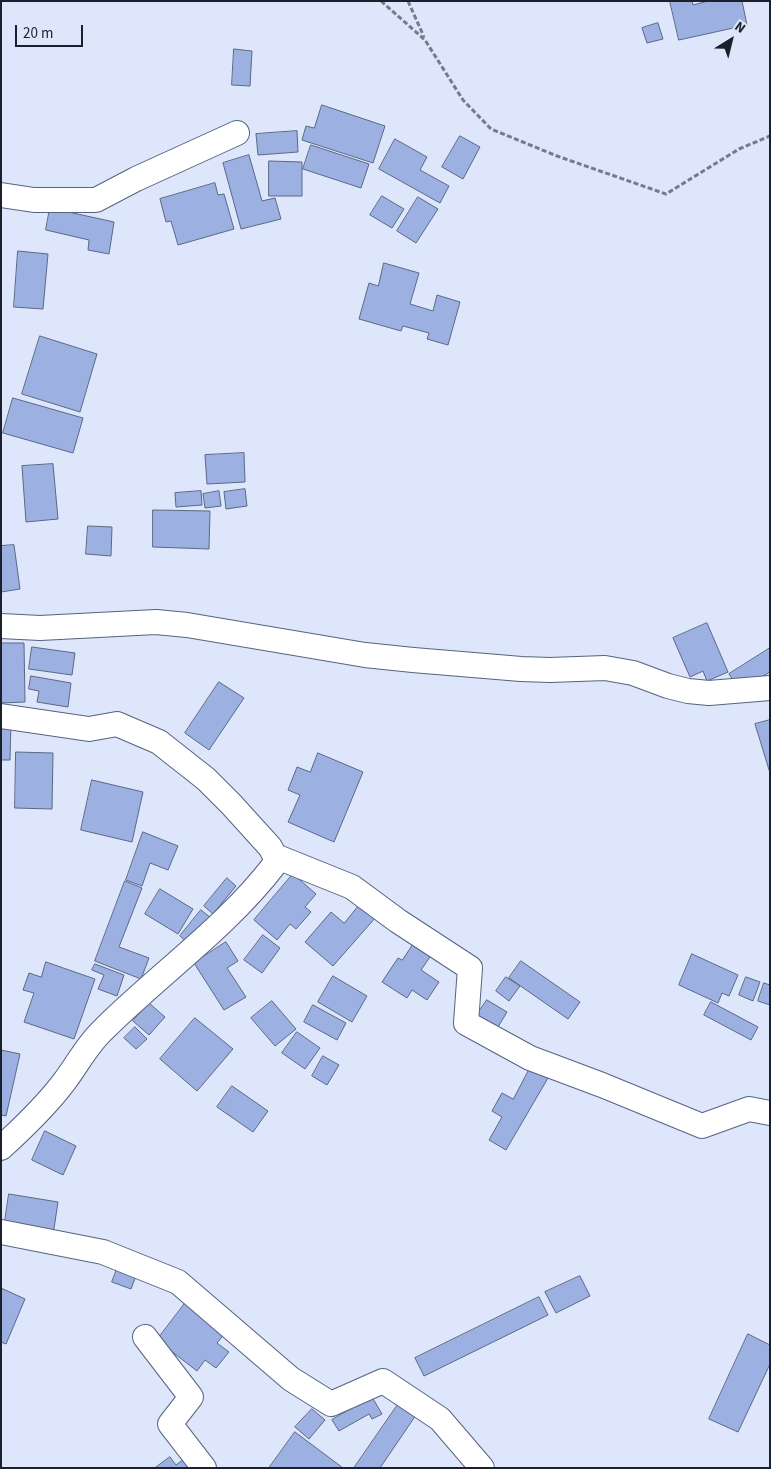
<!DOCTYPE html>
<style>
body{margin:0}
#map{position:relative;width:771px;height:1469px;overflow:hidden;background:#dde6fa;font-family:"Source Sans 3",sans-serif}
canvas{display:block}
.frame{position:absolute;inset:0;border:2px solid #1a202c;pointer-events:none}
.north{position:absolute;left:706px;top:15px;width:50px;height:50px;-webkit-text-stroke:4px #dde6fa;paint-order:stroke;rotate:36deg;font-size:14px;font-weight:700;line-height:20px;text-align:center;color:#1a202c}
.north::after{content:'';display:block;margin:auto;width:18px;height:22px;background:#1a202c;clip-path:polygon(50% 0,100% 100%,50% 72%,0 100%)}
.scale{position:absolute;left:15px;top:25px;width:68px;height:22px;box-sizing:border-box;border:2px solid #1a202c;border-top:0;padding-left:6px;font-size:15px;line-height:18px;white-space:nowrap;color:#1a202c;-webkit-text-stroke:4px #dde6fa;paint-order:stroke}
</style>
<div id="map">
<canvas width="771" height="1469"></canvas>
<div class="frame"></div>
<div class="north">N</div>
<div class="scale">20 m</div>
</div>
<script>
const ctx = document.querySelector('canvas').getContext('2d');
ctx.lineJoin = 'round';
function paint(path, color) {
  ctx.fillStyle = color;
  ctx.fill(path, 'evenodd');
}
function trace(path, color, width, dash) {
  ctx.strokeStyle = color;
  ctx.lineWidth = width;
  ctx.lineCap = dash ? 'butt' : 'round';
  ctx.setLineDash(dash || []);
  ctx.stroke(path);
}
const building = new Path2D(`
 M670,1H692L693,5L708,1H742L747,25L679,40Z
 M658,23L663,39L647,43L642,28Z
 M234,49L252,51L250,86L232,85Z
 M322,105L385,126L373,163L302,140L306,126L314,128Z
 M297,131L298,152L258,155L256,134Z
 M460,136L480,147L463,179L442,167Z
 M395,139L427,157L420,170L449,186L440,203L379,169Z
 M311,145L369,164L361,188L303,169Z
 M249,155L262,201L275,198L281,219L241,229L223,163Z
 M269,161L302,162V196H269Z
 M215,183L218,195L224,194L234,229L178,245L171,221L166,222L160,199Z
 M382,196L404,209L392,228L370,215Z
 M418,197L438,209L416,243L397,231Z
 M50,208L114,222L109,254L88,250L89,240L46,230Z
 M18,251L48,254L43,309L14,307Z
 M384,263L419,273L410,304L433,311L437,295L460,302L448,345L427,339L429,333L403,326L401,331L359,319L369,283L378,286Z
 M40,336L97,354L80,412L22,394Z
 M13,398L83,418L73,453L3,433Z
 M244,453L245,482L207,484L205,455Z
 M53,464L58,519L26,522L22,466Z
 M245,489L247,506L226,509L224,492Z
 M201,491L202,505L176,507L175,493Z
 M219,491L221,506L205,508L203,494Z
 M153,510L210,511L209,549L153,547Z
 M88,526L112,527L111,556L86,554Z
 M14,545L20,589L1,592V546Z
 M707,623L728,672L707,681L703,671L690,677L673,638Z
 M1,643H24L25,702L1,703Z
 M32,647L75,653L72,675L29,669Z
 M770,648V672L740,690L729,674Z
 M31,676L71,683L68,707L37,702L39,691L29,689Z
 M219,682L244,698L209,750L185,733Z
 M1,720H11L10,760H1Z
 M770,720V773L755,724Z
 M16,752L53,753L52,809L15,808Z
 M318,753L363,772L334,842L288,822L300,795L288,790L297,767L310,772Z
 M92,780L143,792L132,842L81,830Z
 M143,832L178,846L168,870L150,863L142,886L126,880Z
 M293,874L316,894L305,907L311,912L296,929L290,924L277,940L254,920Z
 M227,878L236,886L213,914L204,906Z
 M125,881L142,888L119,947L149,958L141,979L95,961Z
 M160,889L193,909L178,934L145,914Z
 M361,903L376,917L333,966L305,942L331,912L344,923Z
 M201,910L211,918L189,944L180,936Z
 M263,935L280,948L262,973L244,960Z
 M416,940L434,951L421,970L439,982L427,1000L412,990L407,998L382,982L398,958L402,960Z
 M226,942L238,961L227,968L246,997L224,1010L194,963Z
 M692,954L738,975L729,996L722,993L718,1003L679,985Z
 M521,961L580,1002L568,1019L509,978Z
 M46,962L95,979L74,1039L24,1022L34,993L23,990L29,973L41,977Z
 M95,964L124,975L117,996L98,989L104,975L92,970Z
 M333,976L367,996L352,1022L318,1002Z
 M506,977L520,986L509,1001L496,991Z
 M746,977L760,982L753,1001L739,995Z
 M764,983L770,985V1005L758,1001Z
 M487,1000L507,1012L495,1032L474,1019Z
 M272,1001L296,1029L275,1046L251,1018Z
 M711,1002L758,1027L751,1040L704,1015Z
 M149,1003L165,1017L149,1035L133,1021Z
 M313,1005L346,1023L337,1040L304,1022Z
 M195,1018L233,1049L197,1091L160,1059Z
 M135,1027L147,1039L136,1049L124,1038Z
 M297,1032L320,1048L305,1069L282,1053Z
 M1,1050L20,1054L6,1116L1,1115Z
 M323,1056L339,1065L327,1085L312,1076Z
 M530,1068L548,1078L506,1150L489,1140L502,1117L492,1111L502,1093L513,1099Z
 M232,1086L268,1111L253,1132L217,1107Z
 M45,1131L76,1146L63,1175L32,1160Z
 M9,1194L58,1202L53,1235L4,1228Z
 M120,1261L139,1268L131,1289L112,1282Z
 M580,1276L590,1296L556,1313L545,1292Z
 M1,1288L25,1299L6,1344L1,1342Z
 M539,1297L548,1315L424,1376L415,1358Z
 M186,1302L225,1333L217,1343L229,1352L216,1368L205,1360L197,1371L157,1340Z
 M748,1334L770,1345V1364L738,1432L709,1419Z
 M372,1397L382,1414L372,1419L369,1414L339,1431L332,1420Z
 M399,1403L416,1415L380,1468H354Z
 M312,1409L325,1420L309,1439L295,1427Z
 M295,1432L343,1468H269Z
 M170,1457L176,1465L184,1459L190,1468H155Z`);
paint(building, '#9cb1e2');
trace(building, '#5b6885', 1);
const minor = new Path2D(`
 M1,195L34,200H96L136,179L237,133
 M1,626L40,628L156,622L187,625L365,655L413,660L521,669L550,670L605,668L633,673L668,686L688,691L709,693L770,688
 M1,716L89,729L117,724L159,742L206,779L231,804L270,847L275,856V864C226,928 159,974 103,1030C87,1045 77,1065 64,1082C46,1106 24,1127 1,1148
 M275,856L352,887L398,921L470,968L466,1023L530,1058L602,1085L702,1126L749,1109L770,1113
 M1,1232L103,1252L178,1282L291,1379L331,1404L383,1381L440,1419L482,1468
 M145,1337L191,1397L170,1424L204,1468`);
trace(minor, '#566380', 26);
trace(new Path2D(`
 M381,1L425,40L463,100L491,129L557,156L666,194L739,149L770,136
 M408,1L424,37`), '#747c8b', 3, [5, 2.5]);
trace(minor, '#fff', 24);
</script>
